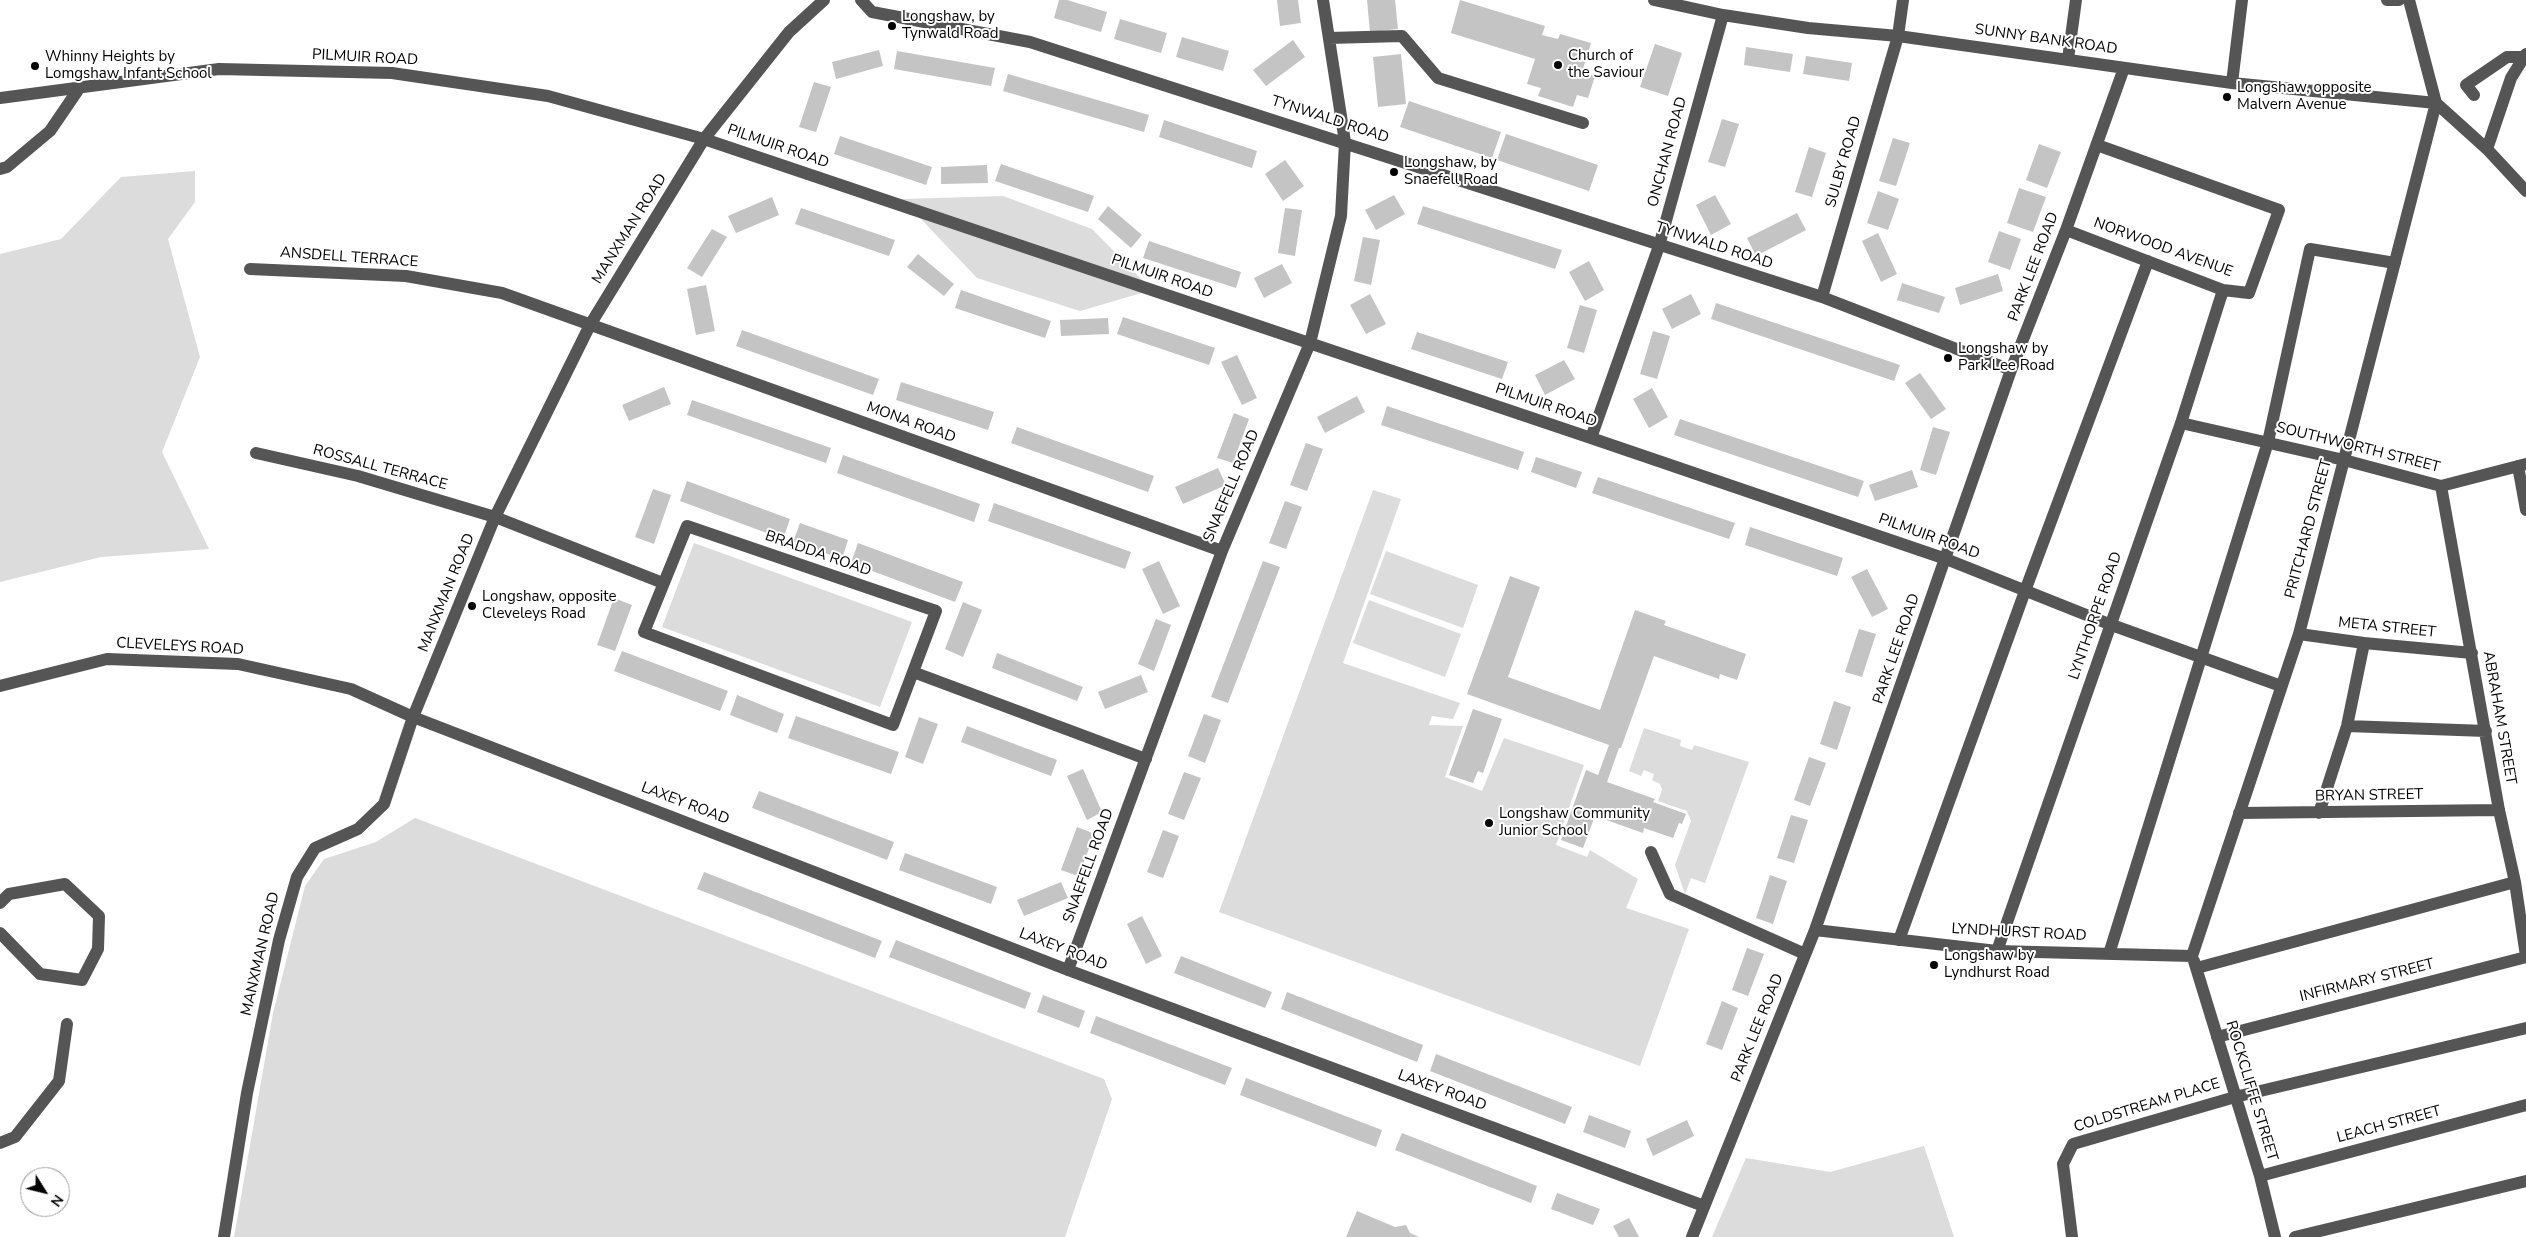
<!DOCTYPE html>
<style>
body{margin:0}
#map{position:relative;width:2526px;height:1237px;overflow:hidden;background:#fff;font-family:"Nunito Sans",sans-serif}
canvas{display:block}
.north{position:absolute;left:20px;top:1167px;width:50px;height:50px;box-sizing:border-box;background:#fff;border:1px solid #999;border-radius:50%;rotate:126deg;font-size:14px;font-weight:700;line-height:20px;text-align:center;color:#000}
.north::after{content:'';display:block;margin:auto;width:18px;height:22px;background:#000;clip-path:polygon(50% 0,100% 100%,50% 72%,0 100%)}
</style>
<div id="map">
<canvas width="2526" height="1237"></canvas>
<div class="north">N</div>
</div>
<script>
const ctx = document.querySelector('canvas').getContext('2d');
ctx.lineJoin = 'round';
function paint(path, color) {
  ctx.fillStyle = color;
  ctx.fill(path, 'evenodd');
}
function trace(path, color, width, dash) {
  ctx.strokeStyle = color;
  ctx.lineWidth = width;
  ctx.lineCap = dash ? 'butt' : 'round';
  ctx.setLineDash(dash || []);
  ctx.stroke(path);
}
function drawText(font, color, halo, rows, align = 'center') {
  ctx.font = font + ' "Nunito Sans",sans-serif';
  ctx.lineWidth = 4;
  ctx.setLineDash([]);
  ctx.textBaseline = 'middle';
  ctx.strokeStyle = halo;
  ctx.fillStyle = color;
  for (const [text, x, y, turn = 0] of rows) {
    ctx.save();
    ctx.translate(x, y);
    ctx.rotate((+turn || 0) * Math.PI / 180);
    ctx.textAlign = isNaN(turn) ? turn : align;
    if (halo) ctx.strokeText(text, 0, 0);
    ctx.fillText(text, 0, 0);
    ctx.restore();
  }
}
paint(new Path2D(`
 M195,171V202L168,239L200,357L162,452L209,549L101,557L0,582V254L61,239L121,177Z
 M1003,196L1092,229L1152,290L1080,311L977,278L902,199Z
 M1373,490L1401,499L1343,663L1460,703L1453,719L1432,716L1429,725L1463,726L1445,777L1482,791L1504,738L1584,765L1556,845L1587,857L1590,850L1638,879L1626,908L1689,929L1640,1066L1219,912Z
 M694,543L912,622L880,707L662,627Z
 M1386,551L1478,585L1463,628L1370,594Z
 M1369,600L1461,634L1445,677L1353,643Z
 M1644,728L1681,740L1680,746L1692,750L1694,745L1749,762L1705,883L1691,878L1685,894L1675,865L1691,821L1687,811L1658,801L1662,790L1660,784L1652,780L1654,774L1644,770L1641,776L1629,771Z
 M415,818L1104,1079L1112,1099L1065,1237H234L273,1013L305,886L324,859L376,842Z
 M1924,1146L1954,1237H1712L1746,1158L1830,1172Z`), '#dcdcdc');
paint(new Path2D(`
 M1059,0H1067L1107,12L1101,32L1054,18Z
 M1277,0H1298L1301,23L1280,26Z
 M1367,0H1395L1398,29L1370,32Z
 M1460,0L1545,26L1542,35L1558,39L1560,34L1591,43L1582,72L1595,76L1588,98L1577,95L1573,107L1538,96L1541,88L1527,84L1535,59L1451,33Z
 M1120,19L1167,33L1161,53L1114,39Z
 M1182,37L1229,51L1223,71L1176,57Z
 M1293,40L1305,57L1266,86L1253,70Z
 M1655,44L1682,53L1668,96L1640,87Z
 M1746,47L1793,54L1790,72L1744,65Z
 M879,50L883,66L836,79L832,62Z
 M897,51L995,68L991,86L894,69Z
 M1401,54L1406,104L1378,107L1373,57Z
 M1806,56L1852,63L1849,81L1803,74Z
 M1008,74L1149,115L1144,132L1003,91Z
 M814,82L831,87L816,132L799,127Z
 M1409,101L1501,132L1492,158L1400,127Z
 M1722,119L1739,124L1725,167L1708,162Z
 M1164,120L1257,151L1252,168L1159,137Z
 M1506,134L1598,165L1589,191L1497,160Z
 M840,136L932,167L926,185L834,154Z
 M1893,138L1910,143L1896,186L1879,181Z
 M2039,144L2061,152L2047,188L2026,180Z
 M1809,147L1826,153L1812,197L1795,192Z
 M1285,160L1304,186L1283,201L1265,174Z
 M1001,164L1094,196L1088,212L995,181Z
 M987,165L988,183L941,184V167Z
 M2019,188L2046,197L2033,232L2007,223Z
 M1878,191L1899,199L1888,230L1867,223Z
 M1394,195L1405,214L1376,230L1365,210Z
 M1715,195L1731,224L1711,235L1696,205Z
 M772,197L779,215L736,233L728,216Z
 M1108,206L1142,235L1131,248L1098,219Z
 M1423,206L1562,250L1555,269L1417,224Z
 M801,208L895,240L889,256L795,224Z
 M1285,208L1302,210L1295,256L1278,253Z
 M1797,213L1806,230L1756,256L1747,238Z
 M712,229L727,237L702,277L687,268Z
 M1999,231L2021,239L2010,270L1988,262Z
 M1878,233L1897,274L1881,282L1862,241Z
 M1363,237L1380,240L1371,285L1354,281Z
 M1149,241L1241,272L1236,288L1143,258Z
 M918,254L954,284L944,296L907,267Z
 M1589,261L1604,290L1585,301L1569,272Z
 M1282,264L1292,283L1264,298L1254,278Z
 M1998,274L2003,291L1960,305L1955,288Z
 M1902,283L1945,297L1939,313L1897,300Z
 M706,285L715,331L696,335L687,289Z
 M961,290L1051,321L1045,338L955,308Z
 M1370,294L1386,324L1366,334L1350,305Z
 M1691,294L1701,314L1672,329L1662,309Z
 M1716,303L1900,365L1894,381L1711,319Z
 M1580,305L1597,310L1584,353L1567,348Z
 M1123,317L1215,348L1209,365L1117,334Z
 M1108,318L1109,334L1061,336L1060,320Z
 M742,330L879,379L873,395L736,346Z
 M1653,331L1670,336L1657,379L1640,374Z
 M1417,332L1508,362L1502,379L1411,349Z
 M1237,355L1257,398L1242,405L1221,362Z
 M1564,360L1575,379L1545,395L1535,375Z
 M1920,373L1946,409L1931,419L1905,383Z
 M901,382L994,412L988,430L896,400Z
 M664,387L671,404L629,421L622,405Z
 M1652,388L1668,417L1649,428L1633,399Z
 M1357,396L1365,412L1325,433L1317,417Z
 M692,400L831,448L826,463L687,415Z
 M1387,406L1524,452L1518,470L1381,425Z
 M1234,413L1249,419L1233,463L1217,458Z
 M1680,419L1864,481L1858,497L1674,435Z
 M1017,427L1154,476L1148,492L1011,443Z
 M1933,427L1950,432L1936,475L1920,470Z
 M1306,443L1323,449L1307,491L1290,485Z
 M843,455L980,504L974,522L837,473Z
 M1536,457L1582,472L1576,488L1531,472Z
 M1218,468L1226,485L1183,504L1175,487Z
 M1912,470L1918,487L1875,501L1869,485Z
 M1598,477L1735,523L1729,539L1592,493Z
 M687,481L790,519L783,539L680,501Z
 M653,489L671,495L654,544L635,537Z
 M1285,501L1302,507L1286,549L1269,543Z
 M994,503L1131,552L1125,569L988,521Z
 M800,523L848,540L842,559L793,542Z
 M1750,527L1843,558L1837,576L1745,545Z
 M858,543L963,582L955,602L851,563Z
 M1159,561L1180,606L1163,614L1142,569Z
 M1263,561L1280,567L1228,703L1211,697Z
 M1867,569L1888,609L1872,617L1851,577Z
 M1510,576L1540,587L1508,677L1600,710L1635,610L1666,621L1664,625L1746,654L1737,680L1720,674L1719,679L1654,656L1621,748H1619L1607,782L1655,799L1653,802L1686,814L1682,824L1679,823L1673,838L1644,828L1643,833L1595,816L1583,848L1561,840L1586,770L1598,775L1609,745L1467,694Z
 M614,598L632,605L615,651L597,645Z
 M963,602L982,610L963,657L945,649Z
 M1156,619L1171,625L1154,671L1138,664Z
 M1859,629L1876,634L1862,677L1845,672Z
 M622,651L728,691L720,711L614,671Z
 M997,653L1083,687L1077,701L992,668Z
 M1141,675L1148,692L1105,709L1098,692Z
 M737,695L784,714L777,733L730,715Z
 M1834,701L1851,707L1837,750L1820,744Z
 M1473,709L1502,719L1483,773L1478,771L1473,783L1449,775Z
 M1204,714L1221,720L1205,763L1188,756Z
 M796,716L899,752L891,774L788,738Z
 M919,717L938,724L923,764L905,757Z
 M967,726L1057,760L1051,776L961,742Z
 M1809,757L1826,763L1810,806L1794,800Z
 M1083,769L1102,812L1087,820L1067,776Z
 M1184,772L1201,778L1184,820L1168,814Z
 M759,791L894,842L887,860L752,808Z
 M1791,815L1808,820L1794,863L1777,858Z
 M1077,827L1095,834L1078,876L1061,870Z
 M1163,830L1179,836L1163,878L1147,872Z
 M905,853L997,887L991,904L899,870Z
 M704,872L882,941L875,958L697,889Z
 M1770,875L1787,881L1773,924L1756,918Z
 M1061,882L1068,898L1024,916L1017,900Z
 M1142,916L1162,956L1146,964L1127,924Z
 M896,940L1031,993L1025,1009L889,957Z
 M1747,948L1764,954L1748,996L1732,990Z
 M1181,956L1272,992L1265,1008L1174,973Z
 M1287,992L1423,1045L1417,1062L1281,1009Z
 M1043,995L1085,1011L1079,1028L1037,1012Z
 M1722,1001L1738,1008L1722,1050L1706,1044Z
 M1096,1016L1232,1068L1225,1085L1090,1033Z
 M1436,1054L1572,1107L1565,1124L1430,1071Z
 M1246,1078L1382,1130L1376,1147L1240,1095Z
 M1589,1115L1631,1131L1625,1148L1583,1132Z
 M1687,1120L1694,1136L1653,1156L1646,1139Z
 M1402,1133L1537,1186L1531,1203L1395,1150Z
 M1557,1193L1600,1209L1593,1225L1551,1209Z
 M1357,1211L1395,1227L1406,1225L1410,1233L1419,1237H1346Z
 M1629,1218L1639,1237H1619L1613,1226Z`), '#c4c4c4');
trace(new Path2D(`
 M861,0L872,12L1030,42L1822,297L2011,370
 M1654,0L1723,15L1808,28L1898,36L2232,83L2436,103
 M2387,0H2399
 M2409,0L2436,103
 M1329,38L1402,36L1438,78L1583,123
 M2068,59L2076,0
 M2232,83L2242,0
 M2474,95L2466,85L2507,57H2524
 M0,98L219,69L392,73L548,96L704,139L1591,438L1946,559L2109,624L2281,686
 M2436,103L2487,149L2526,191
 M2487,149L2511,78L2526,54
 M0,169L7,167L50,131L80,87
 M2066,230L2223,290L2249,293L2279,210L2097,145
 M250,269L406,276L502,293L1222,551
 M1822,297L1898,36L1903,0
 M2181,423L2344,460L2441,486L2526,464
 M1591,438L1659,246L1723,15
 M256,453L358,476L495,517L663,583
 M2518,466L2526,510
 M2441,486L2499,810L2515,882L2526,956
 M687,526L936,611L893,725L644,632Z
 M2299,634L2364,643L2472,653
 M913,672L1146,759
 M0,686L107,659L238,664L351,689L413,717L1068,970L1704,1206
 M2347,726L2486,731
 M2239,813L2499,810
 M2319,813L2347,726L2364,643
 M1651,852L1670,894L1805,954
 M0,903L9,894L65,884L99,916L98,949L82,980L40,974L0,933
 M1815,930L1997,951L2192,956
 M1899,940L2025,591L2148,261
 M1997,951L2181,423L2223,290
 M2109,954L2268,442L2310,249L2395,263
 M2192,956L2299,634L2436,103
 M2194,961L2260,1176L2275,1237
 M2197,968L2515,882
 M1068,970L1222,551L1310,343L1341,216L1345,142L1323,0
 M2217,1037L2526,957
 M0,1143L15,1137L59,1081L67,1024
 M2260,1176L2526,1105
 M224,1237L247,1093L279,940L297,877L315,848L358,829L384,804L413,717L495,517L590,325L704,139L789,32L824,0
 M1692,1237L1815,930L2011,370L2066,230L2124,68
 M2072,1237L2063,1164L2073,1144L2235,1097L2526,1028
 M2295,1237L2526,1181`), '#555', 12);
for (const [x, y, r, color] of [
 [892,26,5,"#000"],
 [1558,65,5,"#000"],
 [35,66,5,"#000"],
 [2227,97,5,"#000"],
 [1394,172,5,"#000"],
 [1948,358,5,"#000"],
 [472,606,5,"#000"],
 [1489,823,5,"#000"],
 [1934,965,5,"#000"]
]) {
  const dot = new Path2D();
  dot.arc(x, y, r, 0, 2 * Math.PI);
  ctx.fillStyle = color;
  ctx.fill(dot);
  trace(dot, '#fff', 2);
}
drawText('15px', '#000', '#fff', [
 ["Longshaw, by",902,17],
 ["Tynwald Road",902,34],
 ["Church of",1568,56],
 ["the Saviour",1568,73],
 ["Whinny Heights by",45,57],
 ["Lomgshaw Infant School",45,74],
 ["Longshaw, opposite",2237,88],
 ["Malvern Avenue",2237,105],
 ["Longshaw, by",1404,163],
 ["Snaefell Road",1404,180],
 ["Longshaw by",1958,349],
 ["Park Lee Road",1958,366],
 ["Longshaw, opposite",482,597],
 ["Cleveleys Road",482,614],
 ["Longshaw Community",1499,814],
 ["Junior School",1499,831],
 ["Longshaw by",1944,956],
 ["Lyndhurst Road",1944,973]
], 'left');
drawText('15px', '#000', '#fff', [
 ["SUNNY BANK ROAD",2046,40,8],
 ["PILMUIR ROAD",365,58,3],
 ["TYNWALD ROAD",1330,120,18],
 ["PILMUIR ROAD",778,147,19],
 ["ONCHAN ROAD",1668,152,-75],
 ["SULBY ROAD",1844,162,-74],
 ["MANXMAN ROAD",630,229,-58],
 ["TYNWALD ROAD",1714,246,18],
 ["NORWOOD AVENUE",2163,248,20],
 ["ANSDELL TERRACE",349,258,4],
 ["PARK LEE ROAD",2034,267,-69],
 ["PILMUIR ROAD",1162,277,19],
 ["PILMUIR ROAD",1546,406,19],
 ["MONA ROAD",911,423,20],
 ["SOUTHWORTH STREET",2358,448,14],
 ["ROSSALL TERRACE",380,468,15],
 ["SNAEFELL ROAD",1232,486,-67],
 ["PRITCHARD STREET",2309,529,-75],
 ["PILMUIR ROAD",1929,537,20],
 ["BRADDA ROAD",818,554,19],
 ["MANXMAN ROAD",447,593,-68],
 ["LYNTHORPE ROAD",2096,616,-71],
 ["META STREET",2387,628,6],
 ["CLEVELEYS ROAD",180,647,3],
 ["PARK LEE ROAD",1897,649,-71],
 ["ABRAHAM STREET",2499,718,80],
 ["BRYAN STREET",2369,796,-1],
 ["LAXEY ROAD",685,804,21],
 ["SNAEFELL ROAD",1089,866,-70],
 ["LYNDHURST ROAD",2019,933,3],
 ["LAXEY ROAD",1063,950,21],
 ["MANXMAN ROAD",261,954,-77],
 ["INFIRMARY STREET",2367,981,-14],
 ["PARK LEE ROAD",1758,1028,-68],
 ["LAXEY ROAD",1442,1091,20],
 ["ROCKCLIFFE STREET",2251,1091,73],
 ["COLDSTREAM PLACE",2147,1106,-17],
 ["LEACH STREET",2389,1125,-15]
]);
</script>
